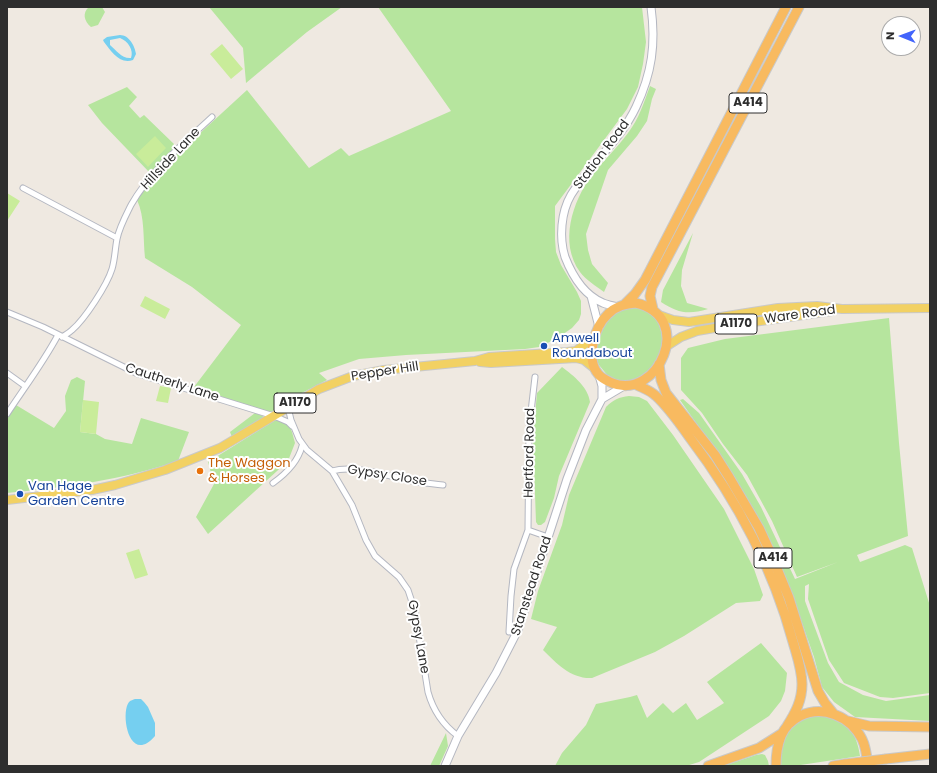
<!DOCTYPE html>
<style>
body{margin:0}
#map{position:relative;width:937px;height:773px;overflow:hidden;background:#efe9e1;font-family:Poppins,sans-serif}
canvas{display:block}
.frame{position:absolute;inset:0;border:8px solid #2e2e2e;pointer-events:none}
.north{position:absolute;left:881px;top:16px;width:40px;height:40px;box-sizing:border-box;background:#fff;border:1px solid #ababab;border-radius:50%;rotate:271deg;font-size:11px;font-weight:700;line-height:16px;text-align:center;color:#2e2e2e}
.north::after{content:'';display:block;margin:auto;width:14px;height:18px;background:#4264fb;clip-path:polygon(50% 0,100% 100%,50% 72%,0 100%)}
</style>
<div id="map">
<canvas width="937" height="773"></canvas>
<div class="frame"></div>
<div class="north">N</div>
</div>
<script>
const ctx = document.querySelector('canvas').getContext('2d');
ctx.lineJoin = 'round';
function paint(path, color) {
  ctx.fillStyle = color;
  ctx.fill(path, 'evenodd');
}
function trace(path, color, width, dash) {
  ctx.strokeStyle = color;
  ctx.lineWidth = width;
  ctx.lineCap = dash ? 'butt' : 'round';
  ctx.setLineDash(dash || []);
  ctx.stroke(path);
}
function drawText(font, color, halo, rows, align = 'center') {
  ctx.font = font + ' Poppins,sans-serif';
  ctx.lineWidth = 4;
  ctx.setLineDash([]);
  ctx.textBaseline = 'middle';
  ctx.strokeStyle = halo;
  ctx.fillStyle = color;
  for (const [text, x, y, turn = 0] of rows) {
    ctx.save();
    ctx.translate(x, y);
    ctx.rotate((+turn || 0) * Math.PI / 180);
    ctx.textAlign = isNaN(turn) ? turn : align;
    if (halo) ctx.strokeText(text, 0, 0);
    ctx.fillText(text, 0, 0);
    ctx.restore();
  }
}
paint(new Path2D(`
 M89,7H102L105,12L98,25L91,27C84,21 82,13 89,7Z
 M209,7H342L307,32L246,83L243,48Z
 M378,7H642L646,42L643,64L638,87L627,109L555,206V239L556,252L561,265L577,292L581,301V314L579,320L572,328L556,339L539,347L525,349L406,355L359,359L319,373L327,380L296,396L272,412C245,407 220,395 194,387L241,325L192,287L145,258C143,239 145,217 137,200L145,188L173,158L247,90L309,168L341,148L349,156L451,111Z
 M650,86L656,89L652,99L647,121L637,136L608,170L586,234L588,250L592,264L608,283L604,292C596,286 586,280 580,272C559,243 572,202 592,175C603,161 617,148 628,133C639,119 644,102 650,86Z
 M127,87L137,97L129,106L140,118L144,115L174,144L171,153L150,173L102,123L88,105Z
 M693,233L682,270L681,286L687,303L708,309C688,315 678,313 661,302L663,290Z
 M632,307L642,308L658,319L664,344L663,349L650,371L633,382L617,381L608,376L599,365L597,361L596,342L607,320L618,311Z
 M889,318L899,443L908,536L857,555L860,562L905,545L912,548L930,606V693L893,698L880,697L844,683L829,660L808,599L809,584L805,586V601L828,663L839,682L863,695L886,701L930,695V721L855,717L834,702L822,687L814,657L796,606L720,457L680,400L683,399L699,413L742,474L761,507L795,579L838,562L797,577L772,521L747,475L723,444L702,413L681,390V358L688,348L725,339Z
 M562,367C574,376 588,387 590,402L559,476L554,498L545,522L541,525H538L536,522L533,438L537,393Z
 M77,377L85,381L80,432L96,434L105,439L132,444L141,418L189,432L178,461C121,480 67,487 7,493V419L16,405L54,428L66,411L65,396L71,380Z
 M629,396L639,397L647,401L673,435L724,509L754,569L763,595L760,601L736,603L684,636L655,652L592,678C571,679 557,664 543,650L557,627L531,619L538,591L562,525L569,495L606,407C613,400 619,397 629,396Z
 M255,413L263,416L262,419L232,437L230,432Z
 M277,419L289,425L292,432L295,443L288,461L208,534L196,517L214,484L208,462Z
 M761,643L787,673L785,691L781,701L769,716L699,762L686,766H555L562,753L586,725L596,704L630,697L637,695L647,718L663,703L673,713L686,703L697,720L724,703L707,682Z
 M819,715C824,716 830,716 835,718C851,724 858,740 860,756L794,766H780V749L789,729L803,719Z
 M446,733L448,746L439,766H430Z
 M762,754L765,755L768,761L769,766H723L756,755Z`), '#b6e59e');
paint(new Path2D(`
 M222,44L243,69L231,79L210,54Z
 M155,136L166,148L148,167L136,154Z
 M7,193L20,201L7,221Z
 M145,296L170,309L165,319L140,306Z
 M160,386L171,388L168,403L156,401Z
 M83,400L99,402L96,434L80,432Z
 M139,549L148,575L135,579L126,553Z`), '#c9ec9a');
paint(new Path2D(`
 M120,35C129,35 135,46 136,54L133,60C120,65 111,51 104,42L103,40L107,37ZM120,38C128,41 134,50 131,58C122,59 116,50 110,45V40Z
 M135,699H141L144,702L148,707L155,723V736C129,766 120,713 129,702C131,700 133,700 135,699Z`), '#75cff0');
const minor = new Path2D(`
 M23,188L117,238
 M7,312L43,327L138,374L274,416L288,422L292,426
 M62,337C65,335 69,333 72,330C85,319 107,285 112,269C115,259 115,249 117,239C119,228 126,215 131,205C151,170 183,144 212,117
 M7,373L25,386
 M288,407L291,420L299,439L307,450L332,471L352,505L366,540L375,556L399,577L408,590L415,611L428,692C433,710 443,725 458,736
 M7,414C24,388 43,363 58,335
 M332,471C357,464 392,478 418,482C426,483 434,484 443,485
 M273,483C287,473 298,462 302,446
 M528,530L548,537
 M509,632L511,596L514,569L528,530L529,429L535,377`);
const secondary = new Path2D(`
 M591,296L599,327
 M617,307C612,305 607,305 603,303C584,295 572,275 565,257C559,238 561,212 571,195C590,164 620,141 636,107C652,73 656,44 651,7
 M599,375L602,386V399
 M445,766L458,736L496,673L518,630L567,479L586,430L602,399L624,386`);
const primary = new Path2D(`
 M659,315L673,320L689,322L778,308L797,307L817,306L842,309L930,308
 M667,346L681,337L697,331L732,325L832,311
 M480,362L491,363L576,358L584,360L594,368
 M7,500L92,490L115,485L165,470L220,448L319,389L353,376L384,370L475,361L489,357L567,352L576,351L594,337`);
const trunk = new Path2D(`
 M636,303C696,317 658,401 612,383C608,381 603,379 599,375C585,360 594,327 608,314C616,306 625,304 636,303Z
 M625,304L635,294L645,280L786,7
 M653,309L650,296L652,287L799,7
 M659,364L661,380L666,393L715,455L729,477L759,528L771,554L789,598L818,691L825,703L833,713
 M635,384C642,388 650,390 656,396C669,408 680,424 690,438C737,500 773,568 793,642C797,656 802,670 802,684C802,700 796,712 787,726
 M848,721L869,726L930,727
 M886,759L930,754
 M708,766L759,748L781,734
 M776,766C776,756 777,746 781,736C784,728 792,720 800,716C823,705 850,716 862,739C866,747 867,757 868,766
 M833,766L845,764`);
trace(minor, '#b4b7c1', 7);
trace(secondary, '#b4b7c1', 9);
trace(primary, '#c9c9c9', 10);
trace(trunk, '#c9c9c9', 11);
trace(minor, '#fff', 5);
trace(secondary, '#fff', 7);
trace(primary, '#f2d163', 8);
trace(trunk, '#f8ba60', 9);
const trunkBridge = new Path2D(`
 M845,764L886,759`);
trace(trunkBridge, '#c9c9c9', 11, []);
trace(trunkBridge, '#f8ba60', 9);
for (const [x, y, r, color] of [
 [544,346,4,"#1a4fb4"],
 [200,471,4,"#e8710a"],
 [20,494,4,"#1a4fb4"]
]) {
  const dot = new Path2D();
  dot.arc(x, y, r, 0, 2 * Math.PI);
  ctx.fillStyle = color;
  ctx.fill(dot);
  trace(dot, '#fff', 1.5);
}
for (const [x, y, w] of [
 [748,103,38],
 [736,324,42],
 [295,403,42],
 [773,558,38]
]) {
  const box = new Path2D();
  box.roundRect(x - w / 2, y - 10, w, 20, 3);
  ctx.fillStyle = '#fff';
  ctx.fill(box);
  trace(box, '#2e2e2e', 1);
}
drawText('bold 12px', '#2e2e2e', null, [
 ["A414",748,103],
 ["A1170",736,324],
 ["A1170",295,403],
 ["A414",773,558]
]);
drawText('13px', '#2e2e2e', '#fff', [
 ["Station Road",602,155,-53],
 ["Hillside Lane",171,159,-47],
 ["Ware Road",800,315,-8],
 ["Pepper Hill",385,372,-9],
 ["Cautherly Lane",172,383,18],
 ["Hertford Road",530,453,-89],
 ["Gypsy Close",387,476,9],
 ["Stanstead Road",532,586,-72],
 ["Gypsy Lane",418,637,80]
]);
drawText('13px', '#164399', '#fff', [
 ["Amwell",552,339],
 ["Roundabout",552,354],
 ["Van Hage",28,487],
 ["Garden Centre",28,502]
], 'left');
drawText('13px', '#c56008', '#fff', [
 ["The Waggon",208,464],
 ["& Horses",208,479]
], 'left');
</script>
